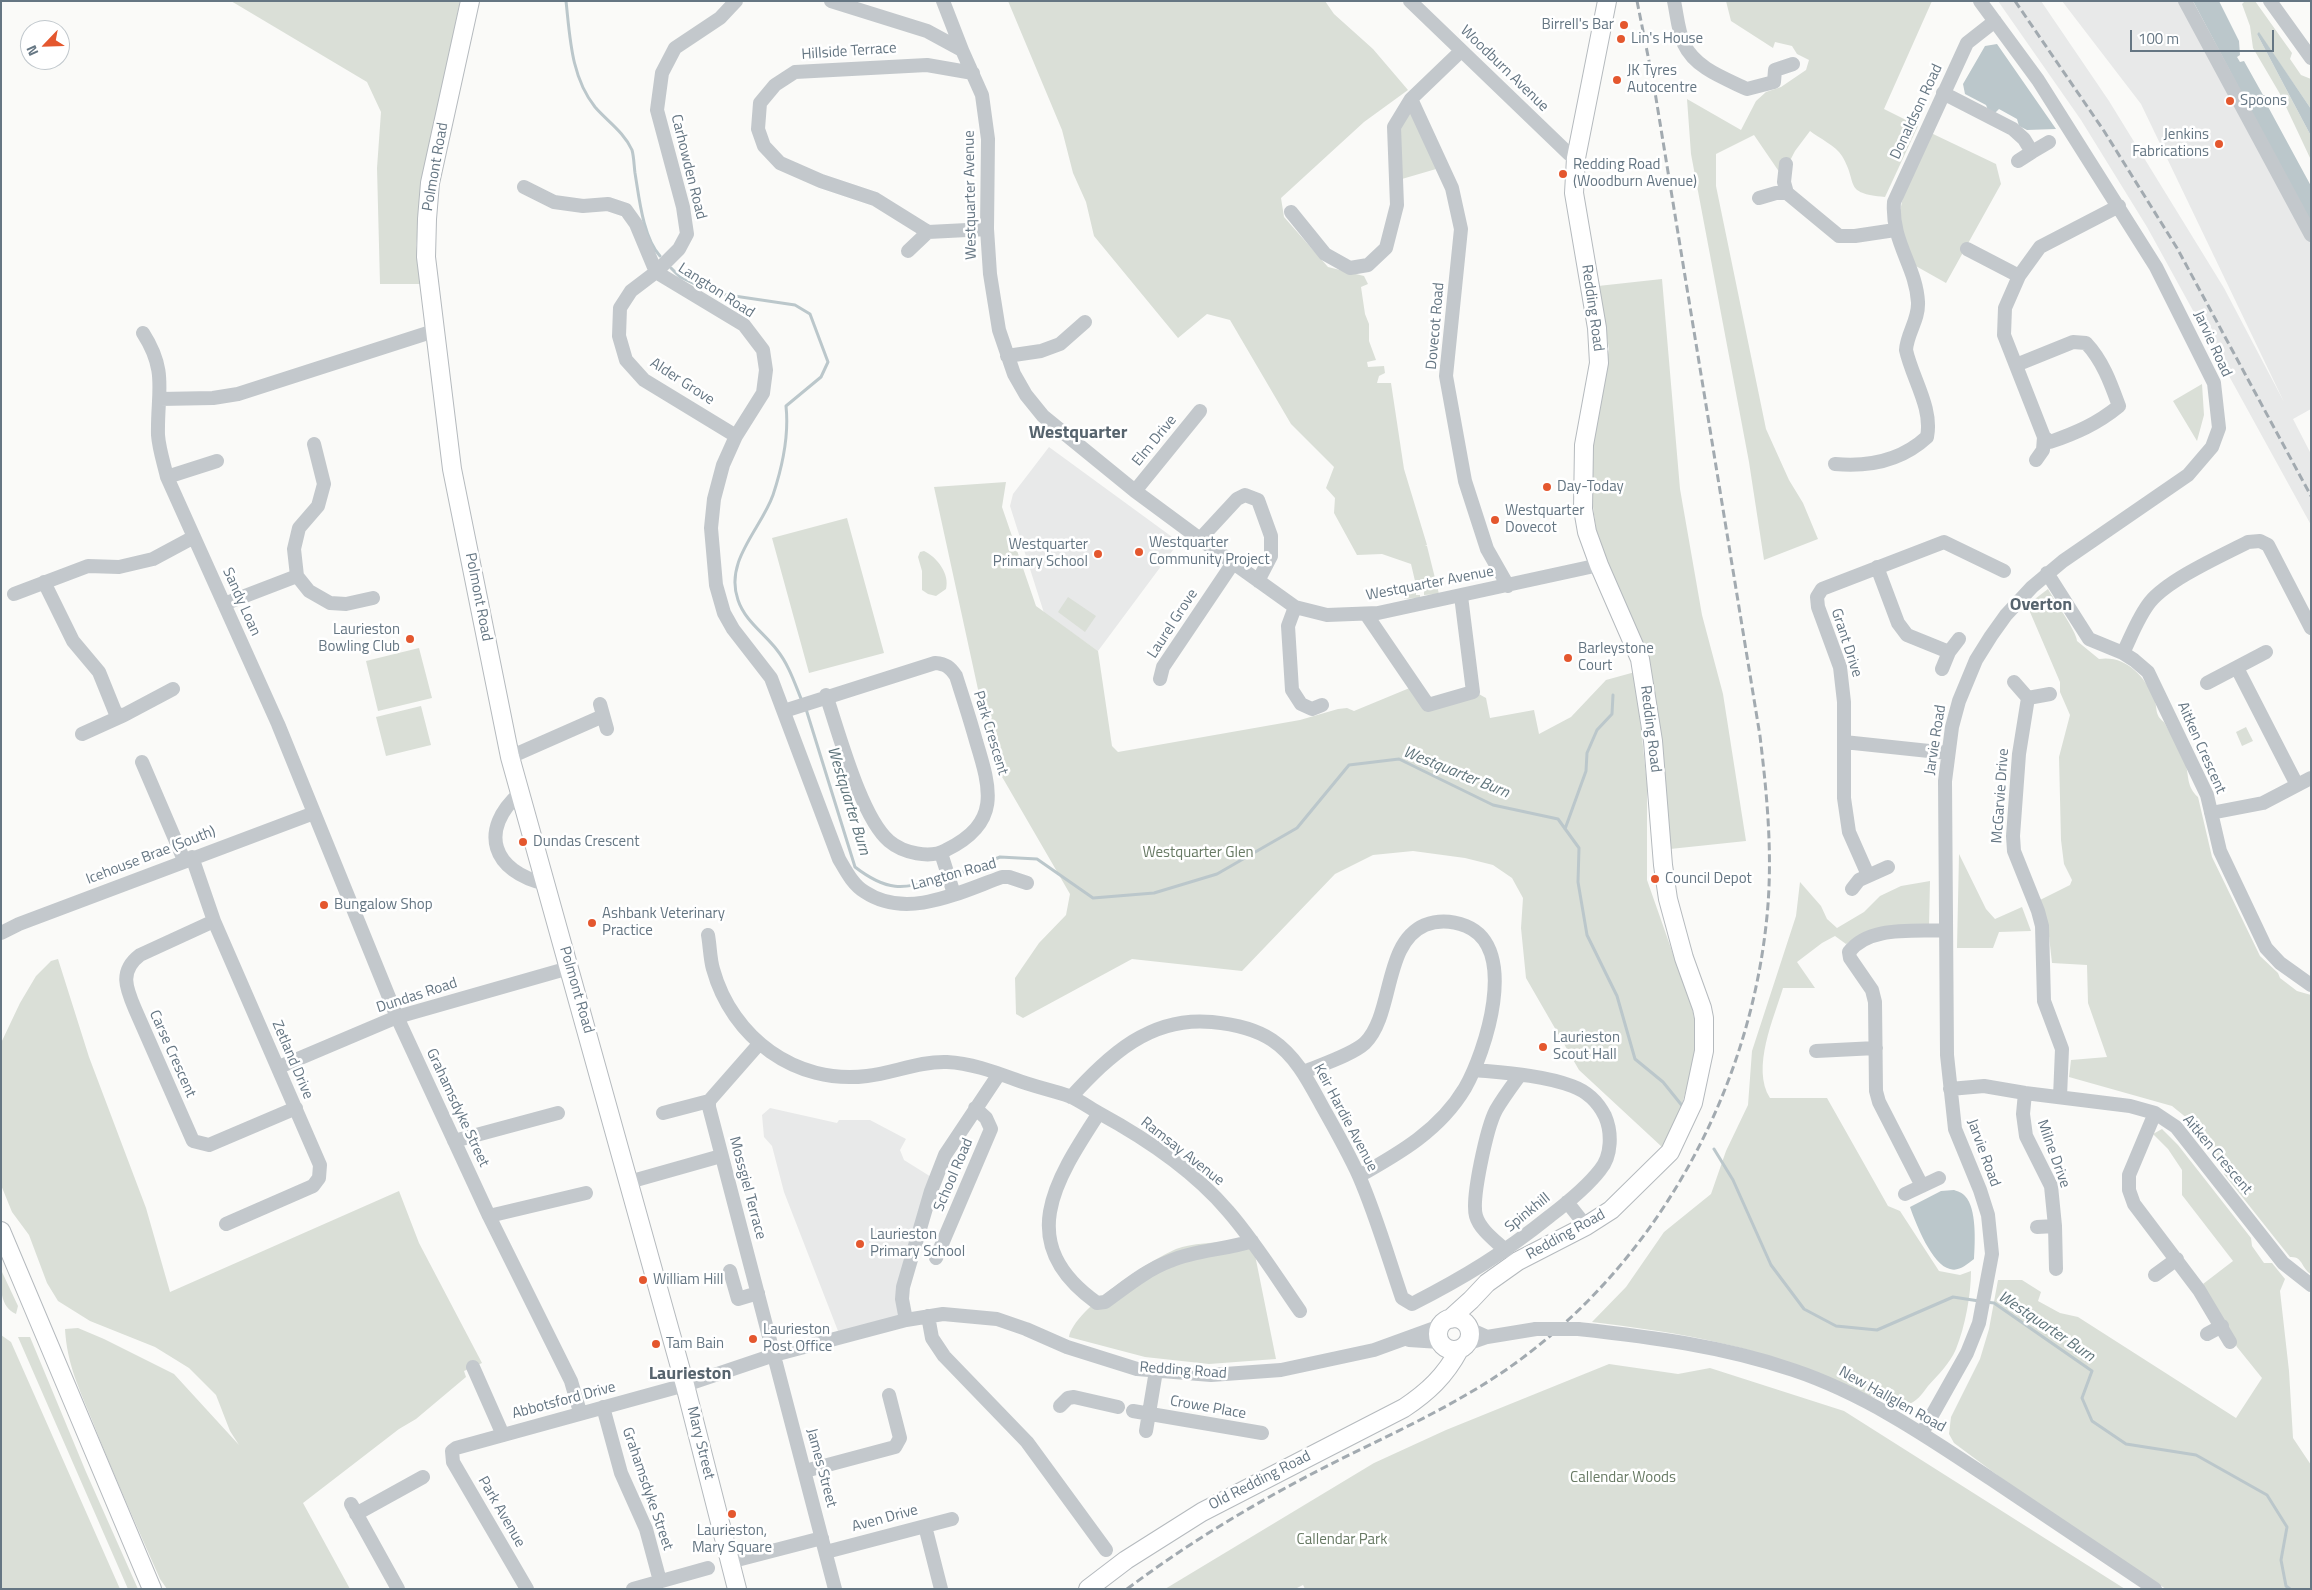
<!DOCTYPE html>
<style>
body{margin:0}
#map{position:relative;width:2312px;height:1590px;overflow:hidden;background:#fafaf8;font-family:"Titillium Web",sans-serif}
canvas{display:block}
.frame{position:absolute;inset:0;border:2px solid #657683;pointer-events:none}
.north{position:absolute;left:20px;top:20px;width:50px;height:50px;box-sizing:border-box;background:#fff;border:1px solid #c1c8cd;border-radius:50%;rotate:246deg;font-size:14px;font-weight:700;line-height:20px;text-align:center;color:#657683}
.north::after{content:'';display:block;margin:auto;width:18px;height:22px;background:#e4572e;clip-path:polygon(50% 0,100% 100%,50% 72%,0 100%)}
.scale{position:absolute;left:2130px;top:30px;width:144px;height:22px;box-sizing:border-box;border:2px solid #657683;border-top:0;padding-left:6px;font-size:15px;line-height:18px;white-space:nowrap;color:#657683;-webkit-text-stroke:4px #fff;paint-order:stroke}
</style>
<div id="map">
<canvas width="2312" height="1590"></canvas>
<div class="frame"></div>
<div class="north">N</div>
<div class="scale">100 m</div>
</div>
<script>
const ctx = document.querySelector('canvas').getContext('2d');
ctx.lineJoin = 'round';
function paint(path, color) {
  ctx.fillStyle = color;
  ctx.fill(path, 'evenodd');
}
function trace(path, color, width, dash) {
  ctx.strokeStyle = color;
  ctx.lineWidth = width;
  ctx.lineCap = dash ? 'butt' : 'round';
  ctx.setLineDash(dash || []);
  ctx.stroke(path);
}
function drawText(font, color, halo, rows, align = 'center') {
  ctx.font = font + ' "Titillium Web",sans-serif';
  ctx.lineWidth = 5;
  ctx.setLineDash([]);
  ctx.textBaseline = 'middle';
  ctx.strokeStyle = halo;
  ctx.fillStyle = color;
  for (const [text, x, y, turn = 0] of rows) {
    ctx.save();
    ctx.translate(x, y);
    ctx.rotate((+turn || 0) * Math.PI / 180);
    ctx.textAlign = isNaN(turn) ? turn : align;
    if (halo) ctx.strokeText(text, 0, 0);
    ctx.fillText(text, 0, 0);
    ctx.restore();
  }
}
paint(new Path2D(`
 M1998,1H2041L2109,101L2224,288L2284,402L2141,104L2062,1H2178L2311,244V409L2293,419L2311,454V525L2147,227L2081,120Z
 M1049,447L1179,542L1098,651L1044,613L1010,506L1013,494Z
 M770,1108L837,1123L839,1120H870L906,1139L900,1150L904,1160L936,1180L908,1270L906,1320L838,1331L784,1192L772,1146L764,1137L762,1115Z`), '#e8e9e9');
paint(new Path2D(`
 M231,1H460L424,178L416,246L422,284H380L377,168L381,112L367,82Z
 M1008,1H1325L1334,14L1373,49L1408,90L1364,122L1281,198L1284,217L1328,267L1364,276L1368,284L1361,287L1365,314L1369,324V341L1376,360L1367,362L1368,367L1384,366L1385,373L1379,376L1377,383H1391L1404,469L1427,545H1425L1427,546L1439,594L1424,595V585L1416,586V595H1420V598L1404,599L1415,581L1411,564L1382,554L1357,555L1334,513L1335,498L1326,488L1334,467L1291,424L1230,320L1207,314L1178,338L1094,236L1086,202L1073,173L1062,130Z
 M1726,1H1932L1884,109L1918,126L1885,197C1842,193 1859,184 1842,156C1836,146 1819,138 1810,131L1795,151L1782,176L1754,135L1716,154V186L1766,429L1789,480L1803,503L1818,539L1764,560L1749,462L1691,154L1687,99L1741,130L1756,101L1766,92L1781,87L1806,70L1809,60L1797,54L1792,46L1775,42L1773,48L1731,21Z
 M2245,1H2255L2292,53L2290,59L2301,75L2311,79V109L2259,33L2257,34L2311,136V160L2280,94L2253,48L2250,26L2242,4Z
 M1411,99L1443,167L1395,181L1394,127Z
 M1931,133L1996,164L2001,184L1946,283L1914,265L1903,235L1899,215L1904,193Z
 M1662,279L1680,489L1702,615L1723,694L1746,841L1670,849L1651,674L1644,645L1612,575L1596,529L1590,485L1594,433L1609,349L1598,286Z
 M2202,384L2204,415L2197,441L2173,401Z
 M1006,482L1002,507L1036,606L1098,651L1112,746L1118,752L1300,720L1338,709L1347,708L1354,711L1412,687L1426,707L1477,693L1486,698L1490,718L1534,710L1539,734L1571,717L1606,680L1635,672L1647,784V880L1692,1008L1697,1031L1692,1068L1678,1119L1662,1147L1579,1070L1526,978L1521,928L1523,898L1512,878L1493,865L1465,858L1413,851L1373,855L1335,874L1242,971L1132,959L1023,1018L1016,1014L1015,978L1039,943L1066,915L1070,894L994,763L934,487Z
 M847,518L884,653L809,673L772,538Z
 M924,551C937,557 950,574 946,589L936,596L928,594L922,590V571L918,557L920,552Z
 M2048,589C2054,600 2077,632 2077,641L2099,659C2125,655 2144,675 2154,698C2158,708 2154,715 2164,722C2171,735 2183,751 2186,765C2189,778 2187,787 2198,797L2212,857L2260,956L2278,973L2280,978L2297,991L2311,995V1274C2301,1268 2303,1256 2290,1257L2224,1174L2223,1164L2206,1146L2195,1131L2193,1123L2172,1106L2069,1077L2071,1060L2107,1057L2088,1003L2087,965L2052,963L2048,927L2040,900L2070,885L2072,880L2064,864L2061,840L2059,757L2070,715L2060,692V682L2027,605Z
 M1068,597L1096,616L1085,632L1058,612Z
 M419,648L432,698L378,711L366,661Z
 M421,706L431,745L386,756L376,717Z
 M2246,727L2253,741L2242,746L2236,732Z
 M1959,854L1986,909L1995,919L2022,907L2031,931L1999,932L1993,948H1957Z
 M1930,881L1929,927L1862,935L1846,944L1835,936L1822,943L1797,962L1815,988H1783C1774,1018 1751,1068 1770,1098H1827L1888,1206L1900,1211L1939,1271L1960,1275L1971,1271C1971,1295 1965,1327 1956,1349C1950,1363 1938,1375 1928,1386C1922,1394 1917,1402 1906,1405C1891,1408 1827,1378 1810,1371C1740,1342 1666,1331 1592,1322L1626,1287L1664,1232L1711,1194L1726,1151L1748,1105L1752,1051L1796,916L1800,882L1821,906L1827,919L1837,928L1864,912L1880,896L1901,886Z
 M58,959L89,1057L146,1208L170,1292L399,1191L419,1243L482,1363L464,1371L466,1377L416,1419L399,1429L303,1503L350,1589H167L160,1579C137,1526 113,1474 92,1420C79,1388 67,1364 65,1329L78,1328L104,1339L174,1374L239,1445L230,1431L216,1395L189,1368L155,1347L90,1321L58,1301L47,1283L29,1235L12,1212L1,1185V1043L20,1003L36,976L51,961Z
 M2162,1129L2178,1145L2251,1238L2252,1246L2264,1263H2272L2285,1279L2280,1291L2289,1371L2293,1438L2311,1465V1589H2166L2055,1518L1954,1443L1949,1434L1951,1417L1980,1359L1989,1329L1998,1280H2022L2041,1292L2038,1301L2060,1313L2078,1317L2236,1418L2262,1378L2237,1347L2203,1284L2233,1261L2182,1195V1170L2168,1149L2153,1134Z
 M1233,1241L1254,1250L1276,1359L1209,1364L1145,1357L1069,1337C1075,1308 1149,1261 1176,1249C1192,1243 1215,1243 1233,1241Z
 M2,1272L18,1306L16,1314C0,1307 0,1287 2,1272Z
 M1,1335L11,1342L120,1589H1Z
 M18,1337H30L86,1472L138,1589H128Z
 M1609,1364L1678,1374L1710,1368L1844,1411L2125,1589H1305L1303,1585L1295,1589H1165L1374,1463L1446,1430Z`), '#dadfd7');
paint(new Path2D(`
 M2193,1H2219L2239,41L2240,55L2237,57L2240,62L2244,61L2263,95L2268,96L2271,101L2266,103L2311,186V224Z
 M2259,32L2311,109V136L2257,34Z
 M1997,44L2056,129L2027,130L2019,126L2017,119L1999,109L1995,113L1988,110L1986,105L1965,94L1963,84L1985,46Z
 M1954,1190C1957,1191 1963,1193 1965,1196C1977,1208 1975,1243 1974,1259C1967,1264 1959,1272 1950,1269C1932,1265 1916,1224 1910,1207L1941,1191Z`), '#bbc7cb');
trace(new Path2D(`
 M566,1C570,37 571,77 595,107C607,121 624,132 632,150C634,157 634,166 635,173C639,197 643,238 660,256
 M671,268L680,277L714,293L795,305L810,314L828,362L821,377L786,406C789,434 782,468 773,495C761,529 724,561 738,600C745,621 764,633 777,650C789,665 795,684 802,701
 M806,709L855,867C890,894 904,888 944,878
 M1565,829L1586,771L1587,753L1597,730L1612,714L1613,695
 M953,876L1000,857L1037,859L1093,898L1154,893L1217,874L1297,828L1349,765L1399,759L1493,805L1558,819L1579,848L1578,882L1587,935L1617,996L1635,1059L1663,1082L1684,1108
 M1714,1149L1733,1180L1771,1265L1804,1309L1836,1326L1877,1330L1953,1297L1979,1301
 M1986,1302L1994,1303L2092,1371L2082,1398L2092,1421L2126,1444L2196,1455L2267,1495L2287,1527L2281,1560L2286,1586L2290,1589`), '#bbc7cb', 3);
const major = new Path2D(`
 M470,1L430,183L427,219L426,257L452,469L510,757L685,1385L737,1589
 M1,1231L152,1589
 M1438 1334a16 16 0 1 1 32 0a16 16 0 1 1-32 0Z
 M1450,1319L1471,1300L1487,1283L1518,1261L1586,1226L1611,1210L1670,1152L1693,1103L1704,1051V1018L1702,1008L1684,958L1668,899L1663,865L1653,741L1640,659L1599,565L1587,532L1583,509L1584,445L1599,363L1597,328L1574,193L1576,158L1607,1
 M1088,1589L1126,1560L1202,1512L1404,1408C1428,1392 1445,1376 1459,1350`);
trace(major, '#b5babe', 20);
trace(new Path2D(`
 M736,1L720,18L675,48L662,73L657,110L683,207L687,234L679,249L656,272L631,291L620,308L619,336L626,360L644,380L736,436
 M831,1L927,31L962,50L982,95L988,139L987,229L990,274L999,330L1014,374L1026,395L1043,416L1135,491L1200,539L1295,607L1327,615L1378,613L1599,565
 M943,1L962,50
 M1410,1L1569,154L1576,158
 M1674,1C1677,15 1678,31 1684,44C1695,68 1724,78 1747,89L1774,82L1775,70L1793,64
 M2185,1L2311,235
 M2270,1L2311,58
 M1943,93L2013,129L2024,139L2032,152L2018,161
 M1411,99L1452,188L1461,229L1446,376L1465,481L1487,549L1508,586
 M2032,152L2049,142
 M524,187L554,202L583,206L608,204L626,210L636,224L656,272L744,325L763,350L766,370L763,393L736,436L723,465L714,499L711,528L716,585L724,613L733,629L771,678L839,859C846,871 853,885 865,892C907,920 960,892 1002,877H1009L1027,883
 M1787,193L1839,236H1855L1895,230
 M1759,198L1776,193H1787L1784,182L1786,164
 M1291,212L1325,254L1350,268L1368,265L1386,248L1397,205L1394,127L1411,99L1461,51
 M928,232L875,199L821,181L780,163L764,146L758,129L760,103L775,85L795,72L927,65L973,73
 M1967,249L2019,276
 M908,251L928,232L987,229
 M143,333C168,372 157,392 158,435C159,449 164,464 167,477L278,724L397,1017L489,1216L571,1381L580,1412
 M1007,356L1041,351L1060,344L1085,322
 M2016,365L2073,342L2086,343C2103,361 2111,384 2119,406C2097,424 2076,433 2050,442L2044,437
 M160,399L213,398L238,394L434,331
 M314,444L324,484L318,506L299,528L294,549L297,576L309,591L330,603L346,604L373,598
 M2036,460L2043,450L2044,437L2004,335L2005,308L2019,276L2040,247L2119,206
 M1835,464C1868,467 1901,461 1927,437C1933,408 1912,378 1906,350C1907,333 1919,320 1918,302C1916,266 1891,242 1894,202L1967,43L1995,21
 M167,477L217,461
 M1135,491L1200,411
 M1200,539L1237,499L1245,495L1258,500L1271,536V556L1258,581
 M1877,567L1898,623L1907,635L1949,652
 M2047,573L2089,639L2123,653L2134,660L2148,672L2207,795L2220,851L2266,948L2280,963L2311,985
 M44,582L73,641L99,672L116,714L124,715L173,689
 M14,594L88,566L119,567L153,559L194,537
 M224,604L297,576
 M1295,607L1288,626L1292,690L1301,704L1312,709L1322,705
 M1366,614L1428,705L1473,692L1461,596
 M2123,653C2131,637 2138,617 2150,602C2169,579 2221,556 2248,542L2260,541L2268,545L2311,628
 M2237,668L2297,785
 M1942,669L1949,652L1959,639
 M1160,679L1163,667L1233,563
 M2014,682L2028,698L2050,694
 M2207,683L2266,652
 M2028,698L2019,754L2013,836L2014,851L2038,911L2042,926L2044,1001L2062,1049L2060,1097
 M600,704L607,729
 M784,711L935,663C946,664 950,667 956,676C963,698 970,719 976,741C991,790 1001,823 946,850C930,859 903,853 889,841C861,817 839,733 826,695
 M82,734L124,715
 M1844,742L1948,753
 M510,757L603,716
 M142,762L184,860
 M520,793C478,830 492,872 546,884
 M2211,813L2263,803L2311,778
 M941,853L954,894
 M192,857L214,921L320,1165L319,1178L313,1186L226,1224
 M1868,875L1849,832L1844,798V702L1840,667L1818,607L1817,597L1822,589L1944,542L2004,571
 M1852,889L1859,880L1888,867
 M214,921L140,955C119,971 126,988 135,1009L193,1141L209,1145L296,1108
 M1,933L19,924L314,813
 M708,935C710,946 710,959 713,969C732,1038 796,1085 867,1076C893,1073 920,1061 947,1062C970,1063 992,1071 1014,1079C1032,1086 1051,1090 1069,1096C1079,1100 1090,1108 1099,1113C1145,1138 1194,1171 1228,1211C1255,1242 1277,1278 1300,1311
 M759,1044L709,1101V1107L835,1589
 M1816,1051L1876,1048
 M279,1067L397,1017L569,968
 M1304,1072C1320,1065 1352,1055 1365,1043C1394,1014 1383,943 1425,925C1438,920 1453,921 1466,926C1520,948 1485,1053 1465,1088C1440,1130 1400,1153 1359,1176
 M1950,1089L1984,1086L2025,1093L2130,1106L2155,1113L2176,1127L2283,1263L2311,1285
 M2025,1093L2023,1114L2026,1136L2051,1186L2055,1226L2056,1269
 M1071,1097C1110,1055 1150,1016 1212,1022C1233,1024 1254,1028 1272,1040C1296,1056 1309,1082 1322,1106C1335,1129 1348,1152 1359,1176C1376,1215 1388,1257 1402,1298L1412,1304C1465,1277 1504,1253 1550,1216C1567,1203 1587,1187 1600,1170C1612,1156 1612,1132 1605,1116C1598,1102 1586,1091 1572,1086C1542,1075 1506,1073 1474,1070
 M663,1113L709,1101
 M1099,1113C1054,1182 1014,1244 1097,1303L1105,1302C1126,1287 1146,1270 1170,1261C1196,1250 1225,1250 1252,1241
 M2155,1113L2129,1175V1190L2134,1204L2199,1290L2230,1342
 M454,1141L558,1113
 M636,1180L721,1156
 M1922,1186L1879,1102L1876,1091L1875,1002L1872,990L1850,958L1849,952C1869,925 1915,932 1945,930
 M1905,1194L1939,1178
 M1567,1202L1586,1226
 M489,1216L586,1193
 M2037,1227L2055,1226
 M1506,1251C1496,1241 1480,1230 1476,1216C1471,1199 1487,1127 1496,1110C1503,1098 1512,1086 1520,1075
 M936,1258L991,1129L986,1118L975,1108
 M730,1271L738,1299L758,1293
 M2155,1275L2177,1259
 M928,1316L932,1338L944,1356L1027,1442L1106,1550
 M906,1320L902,1299L903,1287L931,1191L945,1155L999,1074
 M1469,1329L1487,1337
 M1578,1329C1651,1337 1723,1346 1793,1370C1865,1394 1928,1437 1991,1479C2046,1516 2100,1552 2155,1589
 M2207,1334L2222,1326
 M1409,1340L1440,1342
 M1467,1344L1487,1337L1536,1329
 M473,1367L503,1435
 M1060,1406L1068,1398L1074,1397L1118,1407
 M603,1407L621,1473L646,1529L660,1581
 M1133,1411L1262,1433
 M1146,1431L1156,1371
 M1922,1433L1967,1353L1979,1323L1992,1254L1988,1215L1980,1190L1955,1129L1947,1055L1945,781L1952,727L1959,701L1976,660L1991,636L2006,615L2032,587L2063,561L2188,475L2212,447L2219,428L2214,383L2156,267L2038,80L1980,1
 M805,1471L895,1447L900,1438L889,1395
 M351,1504L398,1589
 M356,1514L423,1477
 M925,1526L941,1589
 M826,1552L952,1519
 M741,1559L822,1538
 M527,1589L453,1462L452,1451L456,1448L685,1385L774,1355L906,1320L943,1314L997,1319L1026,1329L1067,1347L1137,1369L1211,1375L1281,1370L1374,1350L1440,1326
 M633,1589L708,1568`), '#c3c8cc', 14);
trace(major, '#fff', 18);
trace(new Path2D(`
 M2015,1L2104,131L2177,248L2311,496
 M1127,1589C1191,1541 1260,1500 1331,1464C1381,1439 1432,1416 1481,1386C1643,1287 1749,1104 1767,916C1773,855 1767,795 1760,736L1654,86L1637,1`), '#a2aab0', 3, [8, 4]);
trace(new Path2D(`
 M1536,1329H1578`), '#c3c8cc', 14);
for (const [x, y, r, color] of [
 [1624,25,5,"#e4572e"],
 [1621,39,5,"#e4572e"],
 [1617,80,5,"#e4572e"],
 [2230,101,5,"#e4572e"],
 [2219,144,5,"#e4572e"],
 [1563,174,5,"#e4572e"],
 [1547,487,5,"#e4572e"],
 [1495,520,5,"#e4572e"],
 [1139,552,5,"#e4572e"],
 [1098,554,5,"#e4572e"],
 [410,639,5,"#e4572e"],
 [1568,658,5,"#e4572e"],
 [523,842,5,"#e4572e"],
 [1655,879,5,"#e4572e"],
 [324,905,5,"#e4572e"],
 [592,923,5,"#e4572e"],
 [1543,1047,5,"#e4572e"],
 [860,1244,5,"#e4572e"],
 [643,1280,5,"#e4572e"],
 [753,1339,5,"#e4572e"],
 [656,1344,5,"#e4572e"],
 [732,1514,5,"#e4572e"]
]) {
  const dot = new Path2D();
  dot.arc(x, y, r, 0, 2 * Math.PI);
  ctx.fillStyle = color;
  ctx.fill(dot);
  trace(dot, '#fff', 2);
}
drawText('15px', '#657683', '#fff', [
 ["Birrell's Bar",1614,25,"right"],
 ["Lin's House",1631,39],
 ["JK Tyres",1627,71],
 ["Autocentre",1627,88],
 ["Spoons",2240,101],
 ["Jenkins",2209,135,"right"],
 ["Fabrications",2209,152,"right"],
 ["Redding Road",1573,165],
 ["(Woodburn Avenue)",1573,182],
 ["Day-Today",1557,487],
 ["Westquarter",1505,511],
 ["Dovecot",1505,528],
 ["Westquarter",1149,543],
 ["Community Project",1149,560],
 ["Westquarter",1088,545,"right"],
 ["Primary School",1088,562,"right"],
 ["Laurieston",400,630,"right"],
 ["Bowling Club",400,647,"right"],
 ["Barleystone",1578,649],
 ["Court",1578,666],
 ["Dundas Crescent",533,842],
 ["Council Depot",1665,879],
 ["Bungalow Shop",334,905],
 ["Ashbank Veterinary",602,914],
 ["Practice",602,931],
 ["Laurieston",1553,1038],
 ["Scout Hall",1553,1055],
 ["Laurieston",870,1235],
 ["Primary School",870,1252],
 ["William Hill",653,1280],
 ["Laurieston",763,1330],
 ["Post Office",763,1347],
 ["Tam Bain",666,1344],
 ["Laurieston,",732,1531,"center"],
 ["Mary Square",732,1548,"center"]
], 'left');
drawText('15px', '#657683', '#fff', [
 ["Hillside Terrace",849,52,-4],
 ["Woodburn Avenue",1504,69,44],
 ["Donaldson Road",1917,112,-65],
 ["Polmont Road",436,167,-80],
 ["Carhowden Road",688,167,76],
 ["Westquarter Avenue",971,195,-91],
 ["Langton Road",716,291,33],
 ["Redding Road",1592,308,82],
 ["Dovecot Road",1436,326,-85],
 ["Jarvie Road",2212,344,65],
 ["Alder Grove",682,382,33],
 ["Elm Drive",1155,441,-51],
 ["Westquarter Avenue",1430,584,-11],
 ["Polmont Road",478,597,79],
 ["Sandy Loan",241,602,66],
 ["Laurel Grove",1173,624,-57],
 ["Grant Drive",1846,643,72],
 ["Redding Road",1650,729,83],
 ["Park Crescent",990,733,73],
 ["Jarvie Road",1936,740,-81],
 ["Aitken Crescent",2201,748,66],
 ["McGarvie Drive",2001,796,-86],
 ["Icehouse Brae (South)",151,856,-21],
 ["Langton Road",954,875,-15],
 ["Polmont Road",576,990,74],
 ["Dundas Road",417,996,-18],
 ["Carse Crescent",172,1054,66],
 ["Zetland Drive",292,1060,67],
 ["Grahamsdyke Street",457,1108,65],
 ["Keir Hardie Avenue",1345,1118,62],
 ["Ramsay Avenue",1182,1152,38],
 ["Jarvie Road",1983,1153,70],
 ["Milne Drive",2053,1154,70],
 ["Aitken Crescent",2217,1155,50],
 ["School Road",954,1175,-67],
 ["Mossgiel Terrace",747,1188,75],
 ["Spinkhill",1528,1213,-39],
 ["Redding Road",1566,1235,-29],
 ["Redding Road",1183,1371,4],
 ["New Hallglen Road",1892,1400,29],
 ["Abbotsford Drive",564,1401,-15],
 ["Crowe Place",1208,1408,10],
 ["Mary Street",700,1443,76],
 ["James Street",821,1468,75],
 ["Old Redding Road",1260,1481,-27],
 ["Grahamsdyke Street",647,1489,71],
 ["Park Avenue",501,1512,60],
 ["Aven Drive",885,1519,-15]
]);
drawText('15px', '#687a64', '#fff', [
 ["Westquarter Glen",1198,853],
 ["Callendar Woods",1623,1478],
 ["Callendar Park",1342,1540]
]);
drawText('italic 16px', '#60757c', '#fff', [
 ["Westquarter Burn",1456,773,22],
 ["Westquarter Burn",848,801,73],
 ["Westquarter Burn",2046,1327,34]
]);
drawText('bold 18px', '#57646e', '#fff', [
 ["Westquarter",1078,434],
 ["Overton",2041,606],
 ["Laurieston",690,1375]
]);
</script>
